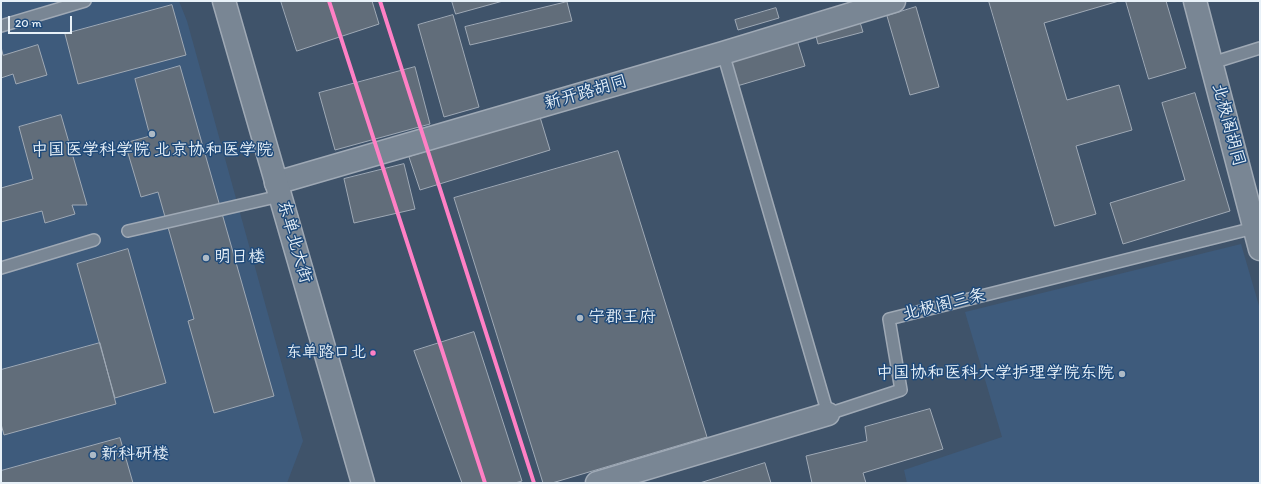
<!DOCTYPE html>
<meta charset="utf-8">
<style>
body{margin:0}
#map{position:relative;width:1261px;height:484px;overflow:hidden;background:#3f536a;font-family:Itim,sans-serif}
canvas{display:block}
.frame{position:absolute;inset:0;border:2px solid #e8f1f8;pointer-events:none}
.scale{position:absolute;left:8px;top:16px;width:64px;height:18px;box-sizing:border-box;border:2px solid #e8f1f8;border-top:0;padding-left:5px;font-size:12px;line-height:14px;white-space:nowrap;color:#e8f1f8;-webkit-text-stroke:3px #1f4a7a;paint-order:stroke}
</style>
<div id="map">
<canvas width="1261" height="484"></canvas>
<div class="frame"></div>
<div class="scale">20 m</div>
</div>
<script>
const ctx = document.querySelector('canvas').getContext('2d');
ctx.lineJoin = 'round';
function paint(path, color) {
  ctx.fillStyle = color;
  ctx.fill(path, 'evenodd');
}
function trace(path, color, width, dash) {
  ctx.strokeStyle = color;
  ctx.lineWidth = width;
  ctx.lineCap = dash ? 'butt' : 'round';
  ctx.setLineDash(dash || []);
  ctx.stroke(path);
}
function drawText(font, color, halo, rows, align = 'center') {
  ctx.font = font + ' Itim,"LXGW WenKai TC",sans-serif';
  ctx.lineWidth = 3;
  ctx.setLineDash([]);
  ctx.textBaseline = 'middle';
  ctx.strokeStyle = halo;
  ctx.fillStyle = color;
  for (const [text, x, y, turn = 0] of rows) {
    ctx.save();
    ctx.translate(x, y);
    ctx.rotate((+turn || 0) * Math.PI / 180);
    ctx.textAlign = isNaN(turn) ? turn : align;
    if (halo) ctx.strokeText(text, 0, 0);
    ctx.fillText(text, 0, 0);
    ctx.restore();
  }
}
paint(new Path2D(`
 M1,1H179L187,21L303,441L287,483H1Z
 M1241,244L1260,309V483H907L904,470L1002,437L965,312Z`), '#3e5b7c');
const building = new Path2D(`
 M281,1H372L379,24L297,51Z
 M452,1H503L456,14Z
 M989,1H1119L1044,23L1067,100L1119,85L1132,130L1076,146L1096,214L1055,226Z
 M1126,1H1166L1186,68L1149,79Z
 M567,2L572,21L470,45L465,27Z
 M172,5L186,55L78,84L65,34Z
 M916,7L939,87L910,95L887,16Z
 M776,8L779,18L738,30L735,20Z
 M453,15L479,107L444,117L418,25Z
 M859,19L863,32L818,44L815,32Z
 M797,40L805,66L737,86L730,60Z
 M38,45L47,75L16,84L13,74L1,78V47L3,55Z
 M180,66L274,396L214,413L188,321L194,319L158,192L141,197L125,143L150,136L135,79Z
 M415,67L430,124L335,150L319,93Z
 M1195,93L1230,211L1123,244L1110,203L1185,180L1162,103Z
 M61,115L87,205H72L75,214L45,223L42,211L1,222V188L33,179L19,127Z
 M540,117L550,150L420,190L409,157Z
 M618,151L707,437L552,483H543L454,198Z
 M404,164L415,209L354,223L344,179Z
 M128,249L166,383L115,398L77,264Z
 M474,332L522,481L515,483H462L414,351Z
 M100,343L116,404L4,435L1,424V370Z
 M930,409L943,449L863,473L866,483H812L806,456L867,441L865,427Z
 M120,438L133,483H1V471Z
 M765,463L771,483H700Z`);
paint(building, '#616d7a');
trace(building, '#9fa9b5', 1);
const service = new Path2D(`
 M1,26L85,1
 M723,53L828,414L901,390L889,319L1258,227
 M1212,63L1260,48
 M128,231L280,196
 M1,268L94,240`);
const minor = new Path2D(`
 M1195,1L1260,249
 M276,183L723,53L894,1
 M597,483L828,414`);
const primary = new Path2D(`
 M224,1L363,483`);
trace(service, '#9fa9b5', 14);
trace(minor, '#9fa9b5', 25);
trace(primary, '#9fa9b5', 25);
trace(service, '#798694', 11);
trace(minor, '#798694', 22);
trace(primary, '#798694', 22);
trace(new Path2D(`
 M329,1L485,483
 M380,1L534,483`), '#ff80c5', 4);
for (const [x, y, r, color] of [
 [152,134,4,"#adbac6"],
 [206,258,4,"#adbac6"],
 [580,318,4,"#adbac6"],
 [373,353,3.5,"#ff80c5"],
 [1122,374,4,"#adbac6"],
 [93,455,4,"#adbac6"]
]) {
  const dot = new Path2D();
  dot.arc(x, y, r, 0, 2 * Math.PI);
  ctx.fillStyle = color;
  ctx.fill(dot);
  trace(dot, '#1f4a7a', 1.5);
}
drawText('16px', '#e8f1f8', '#1f4a7a', [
 ["东单路口北",366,353]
], 'right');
drawText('17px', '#e8f1f8', '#1f4a7a', [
 ["新开路胡同",586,93,-16],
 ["北极阁胡同",1228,125,75],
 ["东单北大街",294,242,74],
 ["北极阁三条",944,305,-14]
]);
drawText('17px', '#e8f1f8', '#1f4a7a', [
 ["中国医学科学院 北京协和医学院",152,151,"center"],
 ["明日楼",214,258],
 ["宁郡王府",588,318],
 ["中国协和医科大学护理学院东院",1114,374,"right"],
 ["新科研楼",101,455]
], 'left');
</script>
